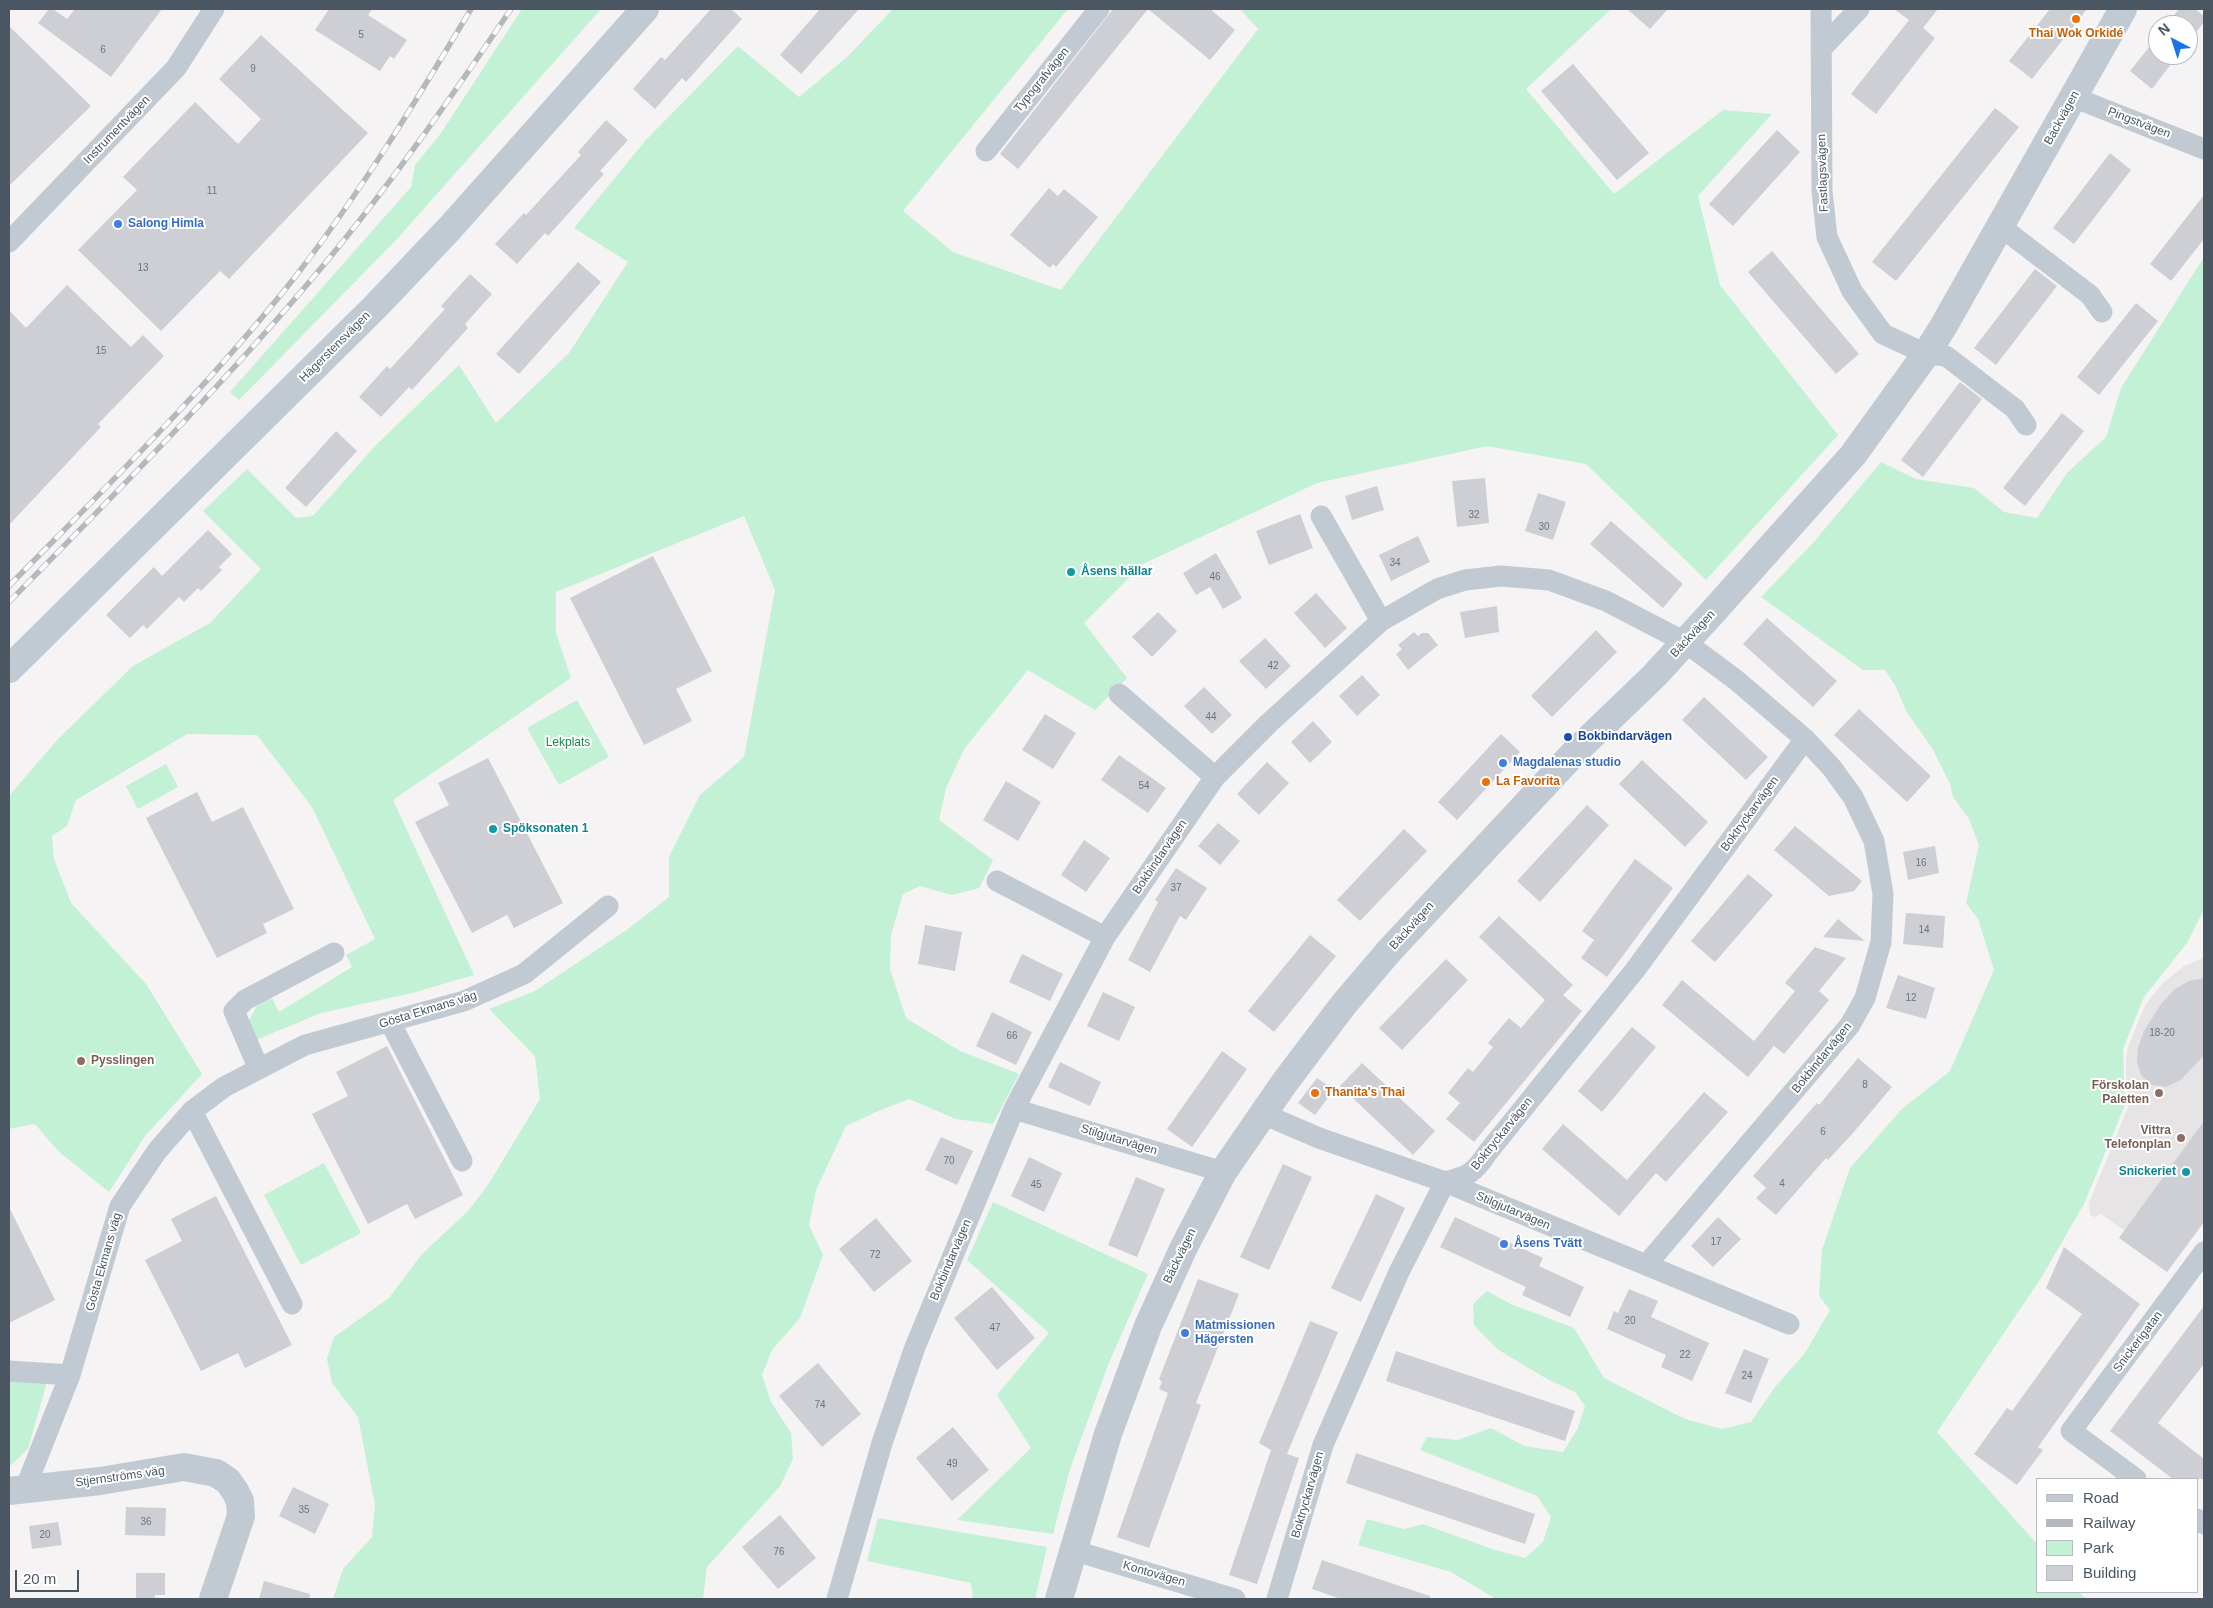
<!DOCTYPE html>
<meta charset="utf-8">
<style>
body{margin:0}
#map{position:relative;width:2213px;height:1608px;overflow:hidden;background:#f5f3f3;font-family:Arial,sans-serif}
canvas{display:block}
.frame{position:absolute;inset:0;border:10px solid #4a5661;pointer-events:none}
.legend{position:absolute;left:2036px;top:1478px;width:162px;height:115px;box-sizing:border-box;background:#fff;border:1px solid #b7bbc0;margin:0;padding:6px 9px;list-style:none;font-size:15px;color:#4a5661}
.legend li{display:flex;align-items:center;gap:10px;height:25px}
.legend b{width:25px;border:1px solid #b7bbc0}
.north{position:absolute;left:2148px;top:15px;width:50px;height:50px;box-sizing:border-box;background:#fff;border:1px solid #b7bbc0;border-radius:50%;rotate:320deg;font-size:14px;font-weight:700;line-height:20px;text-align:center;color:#4a5661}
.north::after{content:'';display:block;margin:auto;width:18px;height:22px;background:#1a73e8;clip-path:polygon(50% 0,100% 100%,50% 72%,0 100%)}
.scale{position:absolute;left:15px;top:1570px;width:64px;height:22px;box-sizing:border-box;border:2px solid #4a5661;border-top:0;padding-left:6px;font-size:15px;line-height:18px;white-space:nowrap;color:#4a5661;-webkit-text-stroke:4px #fff;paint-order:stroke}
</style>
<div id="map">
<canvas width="2213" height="1608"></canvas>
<div class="frame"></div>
<ul class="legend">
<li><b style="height:6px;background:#c1cad2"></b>Road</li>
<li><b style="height:6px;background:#b5b8bd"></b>Railway</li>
<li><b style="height:14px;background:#c3f1d5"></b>Park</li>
<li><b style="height:14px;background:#cdcfd5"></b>Building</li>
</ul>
<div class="north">N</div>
<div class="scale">20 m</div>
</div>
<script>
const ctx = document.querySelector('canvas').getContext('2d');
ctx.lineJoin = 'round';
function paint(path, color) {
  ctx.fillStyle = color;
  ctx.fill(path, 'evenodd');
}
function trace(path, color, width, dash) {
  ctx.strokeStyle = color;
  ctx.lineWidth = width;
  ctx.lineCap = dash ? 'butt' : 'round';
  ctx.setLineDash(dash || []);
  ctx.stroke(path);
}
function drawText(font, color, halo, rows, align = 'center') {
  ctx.font = font + ' Arial,sans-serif';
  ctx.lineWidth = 4;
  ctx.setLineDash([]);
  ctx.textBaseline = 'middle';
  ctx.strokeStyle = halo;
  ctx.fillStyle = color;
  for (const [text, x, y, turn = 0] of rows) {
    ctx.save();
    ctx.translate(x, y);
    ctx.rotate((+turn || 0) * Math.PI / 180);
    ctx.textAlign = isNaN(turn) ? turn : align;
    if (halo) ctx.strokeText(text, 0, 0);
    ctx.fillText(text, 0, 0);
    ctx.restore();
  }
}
paint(new Path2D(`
 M2204,958V1222L2167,1272L2119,1238L2124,1230L2101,1214L2095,1217L2090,1215L2089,1203L2130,1102L2126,1084V1059L2128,1047L2140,1017L2146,1004L2162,984L2184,966Z`), '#e6e4e5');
paint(new Path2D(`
 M522,9H601L397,239L239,400L230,392L411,187L415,165L441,133Z
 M893,9H1068L903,211L953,252L1061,290L1258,29L1240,9H1611L1526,89L1614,194L1723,110L1772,114L1698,196L1720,285L1838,435L1706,580L1586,464L1487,446L1317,483L1143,564L1084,623L1127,678L1095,710L1028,670L964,749L946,788L939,820L993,860L979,888L952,895L920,886L903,894L891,935L890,969L906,1018L960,1051L1019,1074L993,1124L956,1119L909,1099L876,1112L846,1126L816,1190L809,1225L823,1255L800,1318L772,1350L762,1375L771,1402L791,1433L793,1459L780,1486L707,1567L703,1599H333L343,1569L372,1537L375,1505L358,1417L332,1383L327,1359L334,1337L389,1298L422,1254L468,1211L488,1185L540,1099L535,1056L489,1009L535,991L628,929L669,897V857L700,795L744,757L775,590L744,516L556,592V633L571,678L393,800L474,975L412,993L321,1013L256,1040L248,1022L257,1006L272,998L279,1012L352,967L346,955L375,939L312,807L257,735L187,734L76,800L67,826L52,836L54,859L71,903L146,984L202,1074L145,1136L109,1192L58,1151L35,1124L9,1129V796L57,740L133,666L210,623L261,569L203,511L247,469L296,518L313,516L375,446L459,365L496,423L569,353L628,262L574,228L645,141L738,46L799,97L847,57Z
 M2204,257V909L2187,943L2144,997L2123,1049L2125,1105L2084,1204L2041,1278L1937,1432L2037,1544V1592H2079L2086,1599H1496L1451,1572L1358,1545L1367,1519L1404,1529L1423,1524L1492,1549L1525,1558L1543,1542L1551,1517L1537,1496L1420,1450L1427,1437L1458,1440L1491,1428L1524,1446L1563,1452L1578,1428L1585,1406L1575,1392L1547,1379L1497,1349L1474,1325L1473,1304L1487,1291L1511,1304L1574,1328L1604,1378L1685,1419L1722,1429L1751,1422L1775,1387L1805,1353L1830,1310L1819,1296L1822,1250L1850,1168L1902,1109L1950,1071L1994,970L1978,919L1966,903L1979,845L1969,819L1953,797L1950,784L1932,748L1906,711L1896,687L1885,670H1863L1761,597L1812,544L1881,462L1916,479L1974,488L2004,512L2037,518L2067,473L2106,437L2121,388Z
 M577,700L609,757L559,785L527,728Z
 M166,764L178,787L138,809L126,786Z
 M324,1163L361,1233L301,1265L264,1195Z
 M993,1202L1148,1274L1108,1365L1070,1469L1053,1534L957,1520L1031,1448L997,1395L1049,1333L967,1260Z
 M9,1379L47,1382L28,1449L9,1467Z
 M878,1518L1047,1547L1035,1599H973L971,1583L867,1561Z`), '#c3f1d5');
paint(new Path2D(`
 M49,9H53L67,19L75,9H162L111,77L38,23Z
 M329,9H372L368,15L407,40L394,59L390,56L380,71L315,30Z
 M711,9H731L742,19L686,82L682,78L655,109L633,89L661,57L665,60Z
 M820,9H859L801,74L780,55Z
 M1113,9H1210L1235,30L1210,60L1148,9L1018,169L1000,154Z
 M1627,9H1668L1650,29Z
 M1894,9H1938L1923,28L1935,38L1876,114L1851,94L1909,20Z
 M2050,9H2087L2032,79L2009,61Z
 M2179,9H2195L2204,16V22L2188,43V25H2166Z
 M9,26L91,106L9,186Z
 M261,35L368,133L229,279L220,271L161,331L78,250L137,190L123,177L195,102L238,144L261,119L219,79Z
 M2158,36V55H2178L2152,89L2130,71Z
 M1573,64L1649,153L1617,180L1541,91Z
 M1995,108L2019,127L1896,281L1872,262Z
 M606,120L628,140L600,171L604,174L548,236L545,233L517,264L495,244L524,213L526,215L581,155L578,152Z
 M1777,130L1800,152L1733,226L1709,204Z
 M2110,153L2131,170L2074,244L2053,228Z
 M1049,188L1058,196L1064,189L1098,217L1056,267L1053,264L1050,268L1010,235Z
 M2204,195V239L2171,281L2150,264Z
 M1772,251L1859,354L1836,374L1748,272Z
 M578,262L601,282L519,374L496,354Z
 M2035,269L2057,286L1996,365L1974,348Z
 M470,274L492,294L465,324L468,328L412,390L409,387L381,417L359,397L387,366L390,369L445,309L441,306Z
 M67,285L131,347L143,335L164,356L98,424L101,427L9,525V310L26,328Z
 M2136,303L2158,321L2099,395L2077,377Z
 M1960,382L1982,399L1923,477L1901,460Z
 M2062,413L2084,431L2025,506L2003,488Z
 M336,431L357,451L306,507L285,488Z
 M1485,478L1489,523L1457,527L1452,481Z
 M1377,486L1384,510L1352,520L1345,496Z
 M1538,493L1566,502L1553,540L1525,531Z
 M1300,514L1313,548L1269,565L1256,531Z
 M1611,521L1683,584L1663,608L1590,544Z
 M208,530L232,554L219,567L222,570L201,591L198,588L184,602L179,597L147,629L143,625L130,638L106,615L154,567L162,576Z
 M1418,536L1430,562L1391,581L1379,555Z
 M1216,553L1242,598L1223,609L1210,587L1196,595L1183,573Z
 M653,556L712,671L676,689L692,721L644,745L570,598Z
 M1316,593L1347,628L1325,648L1294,613Z
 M1497,606L1499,632L1465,638L1460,612Z
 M1158,612L1177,631L1152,657L1132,637Z
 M1767,618L1837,681L1813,707L1743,644Z
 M1596,630L1617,652L1552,717L1531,696Z
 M1414,632L1418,636L1422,633H1428L1438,645L1408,670L1396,654L1402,649L1398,645Z
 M1265,638L1291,666L1266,689L1239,661Z
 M1362,675L1380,695L1357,716L1339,696Z
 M1204,687L1232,715L1212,734L1184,706Z
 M1704,697L1768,757L1746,780L1682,720Z
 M1859,709L1931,776L1907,802L1834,735Z
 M1045,714L1076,733L1053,769L1022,750Z
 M1313,721L1332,742L1310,763L1291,742Z
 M1501,734L1520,752L1457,820L1438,802Z
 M1119,755L1166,788L1148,813L1101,780Z
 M488,758L563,903L514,928L507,915L472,933L415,822L449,805L438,783Z
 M1642,760L1708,822L1685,847L1619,784Z
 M1267,762L1289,783L1259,815L1237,794Z
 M1006,781L1041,802L1018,841L983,820Z
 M197,792L212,822L243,807L294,909L263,924L267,933L217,958L146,818Z
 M1587,805L1609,825L1540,902L1517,881Z
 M1218,823L1240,841L1220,865L1198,846Z
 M1795,826L1862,881L1854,891L1829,896L1774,850Z
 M1404,829L1427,851L1360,921L1337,900Z
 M1084,840L1110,858L1086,892L1061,875Z
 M1935,846L1939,873L1908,880L1903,852Z
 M1635,859L1673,888L1607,977L1581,958L1594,940L1582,931Z
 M1176,868L1207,888L1186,920L1180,916L1150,972L1128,960L1158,902L1155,900Z
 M1748,874L1773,895L1715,962L1691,941Z
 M1906,913L1945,916L1943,948L1903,944Z
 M1499,916L1573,985L1563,995L1582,1011L1474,1142L1446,1119L1460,1103L1448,1093L1468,1068L1473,1072L1493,1047L1488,1043L1509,1018L1521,1028L1545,1000L1479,937Z
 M1838,919L1865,941L1823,937Z
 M925,925L962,932L955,971L918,964Z
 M1310,935L1336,956L1274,1032L1248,1011Z
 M1815,947L1846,958L1819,991L1829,1000L1784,1054L1774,1046L1748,1077L1662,1005L1682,980L1754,1041L1795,991L1785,983Z
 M1022,954L1063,974L1050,1001L1009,982Z
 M1446,959L1468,980L1402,1050L1379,1028Z
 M1898,975L1935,988L1926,1019L1886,1008Z
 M2204,978V1055L2181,1080L2166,1087L2152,1085L2141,1075L2137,1062L2138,1048L2144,1031L2161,1004L2175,989L2189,981Z
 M1103,992L1135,1007L1119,1041L1087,1026Z
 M992,1012L1032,1032L1016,1065L976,1046Z
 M1632,1027L1656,1047L1602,1112L1578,1091Z
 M387,1046L463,1195L415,1219L407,1204L368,1224L312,1114L348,1096L336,1072Z
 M1222,1051L1247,1069L1192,1147L1167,1129Z
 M1858,1058L1892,1087L1853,1133L1828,1160L1826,1158L1776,1215L1756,1198L1766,1188L1753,1176L1817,1103L1819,1105Z
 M1060,1062L1101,1082L1090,1106L1048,1087Z
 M1362,1063L1435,1131L1413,1155L1340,1086Z
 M1317,1078L1334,1090L1315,1115L1298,1103Z
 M1704,1092L1728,1112L1666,1182L1656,1173L1619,1216L1542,1149L1563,1124L1627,1180Z
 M2204,1121V1222L2167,1272L2119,1238Z
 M941,1137L973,1151L957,1185L925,1170Z
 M1029,1157L1062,1173L1044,1212L1011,1196Z
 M1283,1164L1312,1177L1269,1270L1240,1257Z
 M1136,1177L1165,1189L1137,1257L1108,1245Z
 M1376,1194L1405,1208L1361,1302L1331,1288Z
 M216,1196L292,1345L245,1368L238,1353L201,1371L145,1260L182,1241L171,1219Z
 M9,1207L55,1300L9,1323Z
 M1455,1217L1543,1258L1539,1266L1584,1287L1570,1317L1522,1295L1526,1287L1440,1247Z
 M1718,1217L1741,1239L1713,1267L1691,1246Z
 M876,1218L912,1261L874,1292L839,1249Z
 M2064,1247L2140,1304L2038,1447L2043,1450L2017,1485L1974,1454L2007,1408L2012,1411L2082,1314L2046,1288Z
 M1198,1279L1239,1294L1196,1403L1201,1405L1149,1548L1117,1537L1168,1393L1159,1389L1162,1382L1159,1379Z
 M992,1287L1035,1338L997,1370L954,1318Z
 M1629,1289L1658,1301L1651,1317L1709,1343L1692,1381L1661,1367L1666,1355L1607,1329L1614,1311L1618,1313Z
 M2204,1306V1364L2158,1423L2204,1459V1479H2173L2110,1431Z
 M1310,1321L1338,1332L1287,1454L1299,1458L1257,1584L1229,1575L1271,1450L1259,1443Z
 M1744,1349L1769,1359L1751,1403L1725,1393Z
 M1396,1351L1575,1411L1565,1441L1386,1381Z
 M818,1363L861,1414L822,1447L779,1396Z
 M953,1427L989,1470L952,1501L916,1458Z
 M1356,1453L1535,1514L1525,1544L1346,1483Z
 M293,1487L329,1504L315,1534L279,1516Z
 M126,1507L166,1508L165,1536L125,1535Z
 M780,1515L816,1558L778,1589L742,1547Z
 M58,1522L62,1545L32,1549L29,1526Z
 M1322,1560L1430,1596V1599H1341L1312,1589Z
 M136,1573H165V1595H155V1599H136Z
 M264,1581L310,1594L309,1599H259Z`), '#cdcfd5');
trace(new Path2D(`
 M1821,9L1822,191L1827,237L1852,291L1883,334L1926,354L1946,356L2015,409L2026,425
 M1821,49L1859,9
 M2073,97L2204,149
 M986,151L1099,9
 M2001,227L2090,295L2102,312
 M9,242L176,68L214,9
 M1321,516L1381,621
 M1119,694L1215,777
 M997,881L1105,937
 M390,1022L462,1161
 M258,1067L234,1011L245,1000L334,953
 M1014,1109L1223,1172
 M192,1111L292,1304
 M1263,1114L1319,1138L1445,1182L1789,1324
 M9,1371L70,1375
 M2136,1479L2071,1431L2204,1252
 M25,1489L70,1375L120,1206L157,1151L192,1111L224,1087L305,1045L464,1001L524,974L608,906
 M2197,1519L2204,1524
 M1072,1550L1235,1599
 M837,1599L882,1443L915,1347L1014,1109L1105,937L1215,777L1269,723L1381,621L1437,589L1465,580L1501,576L1549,580L1606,601L1685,642L1736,680L1805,739L1832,768L1853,797L1874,841L1883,894L1881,942L1865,998L1850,1025L1647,1264
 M1277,1599L1323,1445L1399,1272L1445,1182C1469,1176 1474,1173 1488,1152L1635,970L1805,739`), '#c1cad2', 21);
trace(new Path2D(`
 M9,669L376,306L450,228L645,9
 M9,1491L100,1481L184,1467L216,1473L228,1481L235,1491L240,1501L241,1516L213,1599
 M1059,1599L1108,1434L1148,1326L1184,1247L1223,1172L1285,1082L1344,1004L1390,950L1577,750L1654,676L1711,614L1853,455L1926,354L1943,327L2123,9`), '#c1cad2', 28);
const rail = new Path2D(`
 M9,586C107,486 208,387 295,277C361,192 416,101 471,9
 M9,602C112,497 216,392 311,280C384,194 448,102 511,9`);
trace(rail, '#b5b8bd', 5.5);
trace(rail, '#fff', 4, [11]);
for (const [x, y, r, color] of [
 [2076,19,5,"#e8710a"],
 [118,224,5,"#3f7fe0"],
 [1071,572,5,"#0f9aa8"],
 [1568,737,5,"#1a4fb4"],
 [1503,763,5,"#3f7fe0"],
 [1486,782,5,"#e8710a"],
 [493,829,5,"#0f9aa8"],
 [81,1061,5,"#8d6e63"],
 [1315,1093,5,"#e8710a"],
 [2159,1093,5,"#8d6e63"],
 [2181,1138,5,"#8d6e63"],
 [2186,1172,5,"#0f9aa8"],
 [1504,1244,5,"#3f7fe0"],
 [1185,1333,5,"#3f7fe0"]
]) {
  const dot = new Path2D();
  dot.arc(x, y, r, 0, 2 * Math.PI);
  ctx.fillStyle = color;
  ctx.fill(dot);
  trace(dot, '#fff', 2);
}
drawText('10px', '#6b747e', null, [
 ["5",361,35],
 ["6",103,50],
 ["9",253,69],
 ["11",212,191],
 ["13",143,268],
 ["15",101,351],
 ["32",1474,515],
 ["30",1544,527],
 ["34",1395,563],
 ["46",1215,577],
 ["42",1273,666],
 ["44",1211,717],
 ["54",1144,786],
 ["16",1921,863],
 ["37",1176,888],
 ["14",1924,930],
 ["12",1911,998],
 ["18-20",2162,1033],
 ["66",1012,1036],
 ["8",1865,1085],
 ["6",1823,1132],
 ["70",949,1161],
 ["4",1782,1184],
 ["45",1036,1185],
 ["17",1716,1242],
 ["72",875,1255],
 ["20",1630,1321],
 ["47",995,1328],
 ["22",1685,1355],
 ["24",1747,1376],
 ["74",820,1405],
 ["49",952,1464],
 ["35",304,1510],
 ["36",146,1522],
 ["20",45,1535],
 ["76",779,1552]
]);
drawText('bold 12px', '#c56008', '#fff', [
 ["Thai Wok Orkidé",2076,34,"center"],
 ["La Favorita",1496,782],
 ["Thanita's Thai",1325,1093]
], 'left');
drawText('12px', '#4a5661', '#fff', [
 ["Typografvägen",1042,80,-51],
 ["Bäckvägen",2062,118,-61],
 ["Pingstvägen",2139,123,21],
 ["Instrumentvägen",117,130,-46],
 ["Fastlagsvägen",1823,173,-92],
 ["Hägerstensvägen",335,347,-45],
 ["Bäckvägen",1693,634,-47],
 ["Boktryckarvägen",1750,814,-54],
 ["Bokbindarvägen",1160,857,-56],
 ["Bäckvägen",1412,926,-48],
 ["Gösta Ekmans väg",428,1010,-17],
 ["Bokbindarvägen",1822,1058,-51],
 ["Boktryckarvägen",1502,1134,-51],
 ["Stilgjutarvägen",1119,1140,17],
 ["Stilgjutarvägen",1513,1211,23],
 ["Bäckvägen",1180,1256,-64],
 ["Bokbindarvägen",951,1260,-67],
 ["Gösta Ekmans väg",104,1262,-74],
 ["Snickerigatan",2138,1342,-53],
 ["Stjernströms väg",120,1477,-8],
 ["Boktryckarvägen",1308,1495,-74],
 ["Kontovägen",1154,1574,16]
]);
drawText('bold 12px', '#366cbe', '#fff', [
 ["Salong Himla",128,224],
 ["Magdalenas studio",1513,763],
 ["Åsens Tvätt",1514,1244],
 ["Matmissionen",1195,1326],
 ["Hägersten",1195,1340]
], 'left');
drawText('bold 12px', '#0d838f', '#fff', [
 ["Åsens hällar",1081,572],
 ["Spöksonaten 1",503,829],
 ["Snickeriet",2176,1172,"right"]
], 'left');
drawText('bold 12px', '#164399', '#fff', [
 ["Bokbindarvägen",1578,737]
], 'left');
drawText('12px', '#17864f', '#fff', [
 ["Lekplats",568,743]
]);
drawText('bold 12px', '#785e54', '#fff', [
 ["Pysslingen",91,1061,"left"],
 ["Förskolan",2149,1086],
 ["Paletten",2149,1100],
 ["Vittra",2171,1131],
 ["Telefonplan",2171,1145]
], 'right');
</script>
